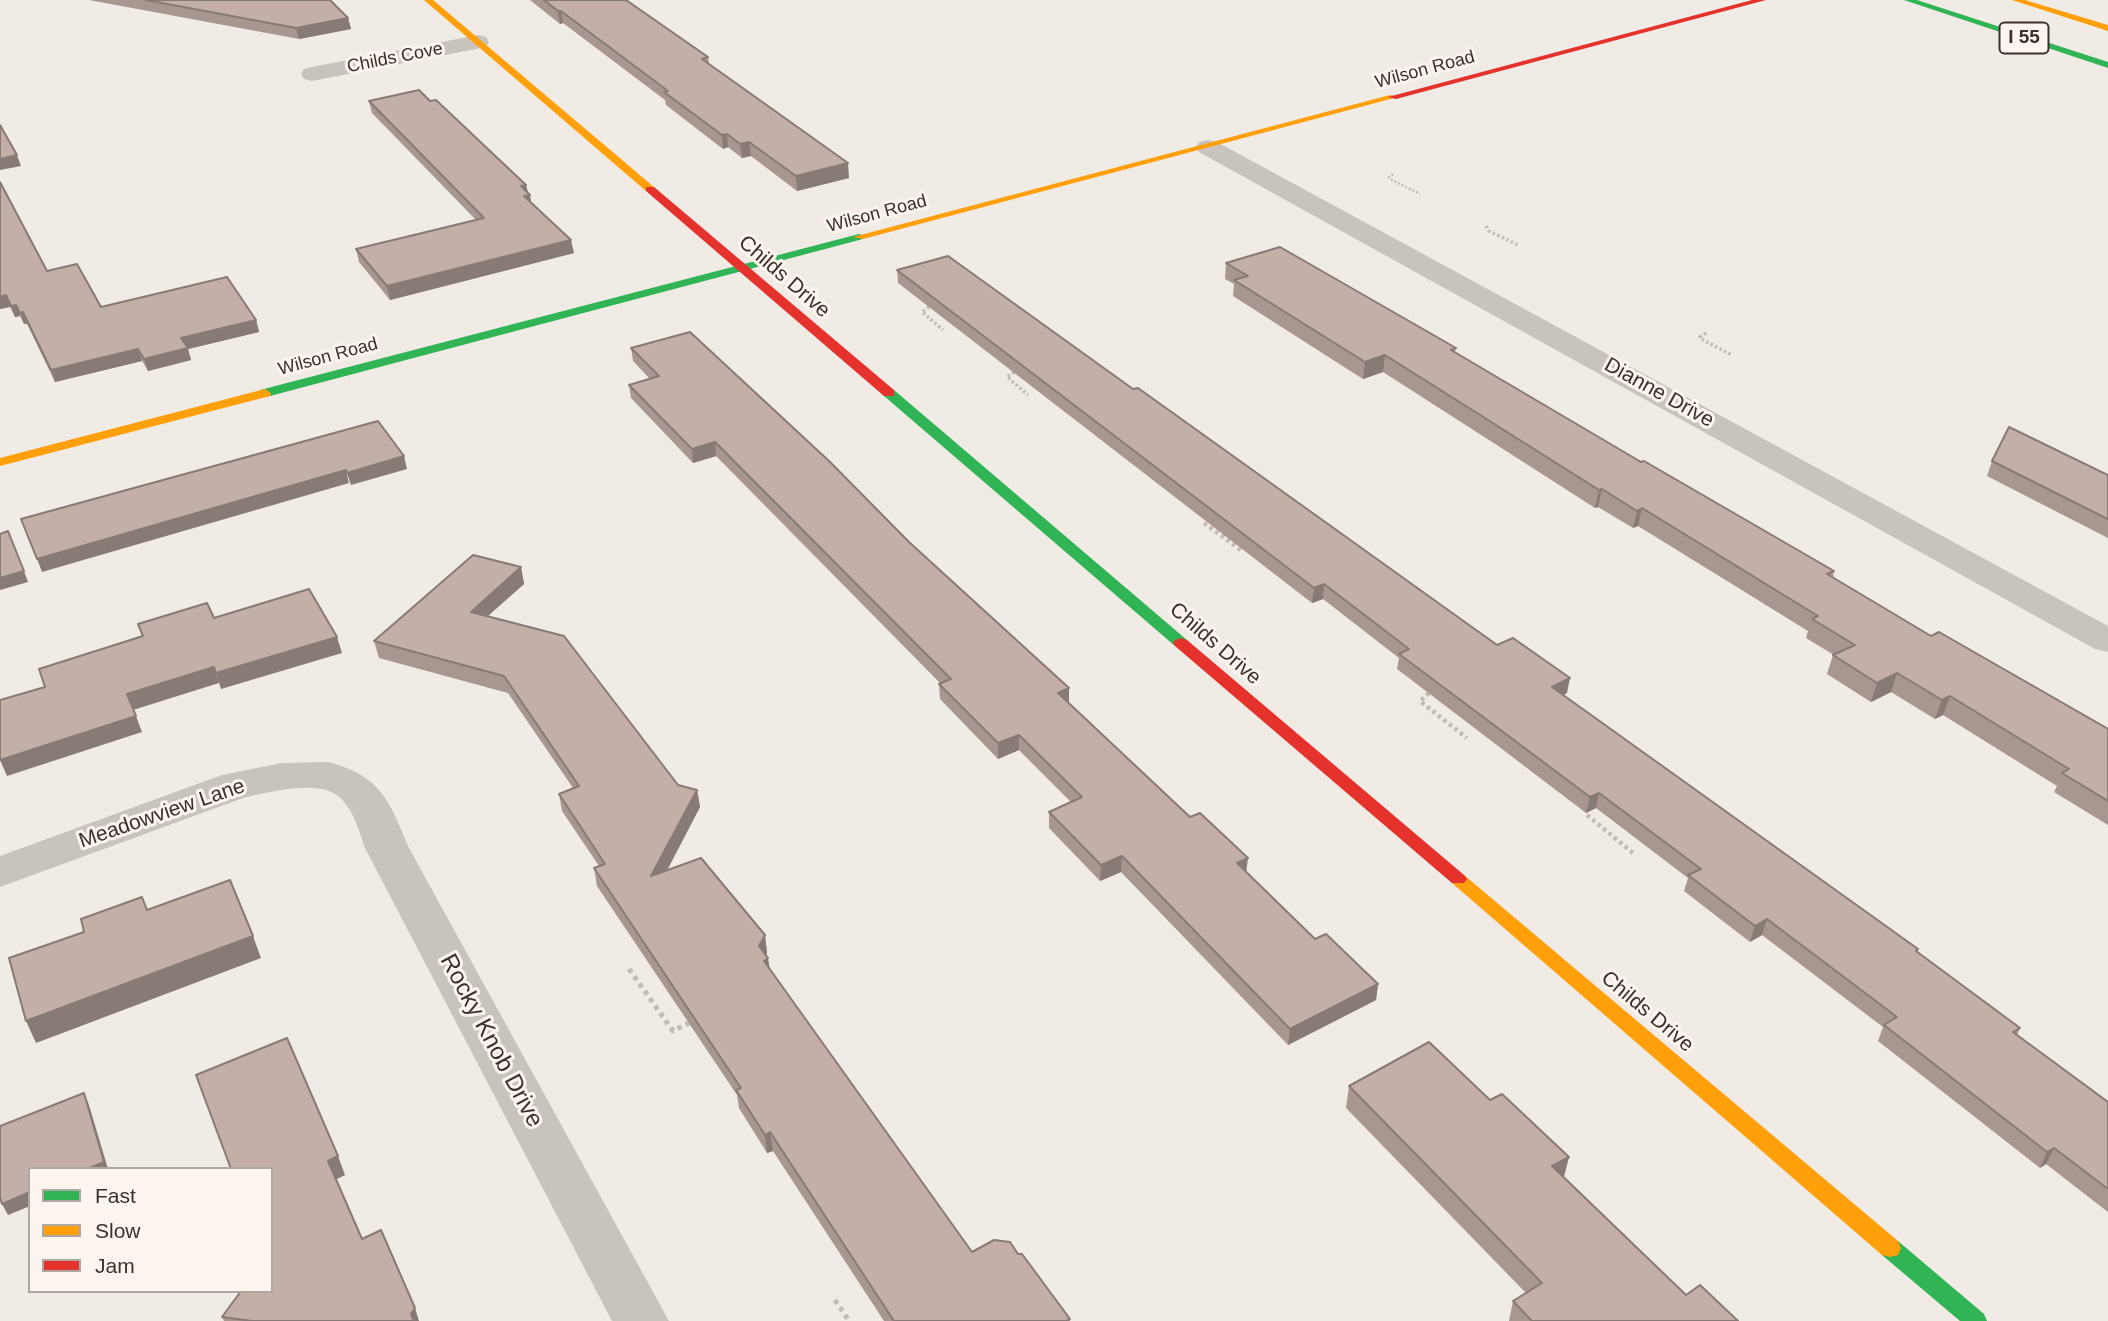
<!DOCTYPE html>
<style>
body{margin:0}
#map{position:relative;width:2108px;height:1321px;overflow:hidden;background:#f0ebe5;font-family:Arial,sans-serif}
canvas{display:block}
.legend{position:absolute;left:28px;top:1167px;width:245px;height:126px;box-sizing:border-box;background:#fbf5ee;border:2px solid #aea6a0;margin:0;padding:9px 12px;list-style:none;font-size:21px;color:#3b302b}
.legend li{display:flex;align-items:center;gap:14px;height:35px}
.legend b{width:35px;border:2px solid #aea6a0}
</style>
<div id="map">
<canvas width="2108" height="1321"></canvas>
<ul class="legend">
<li><b style="height:9px;background:#30b455"></b>Fast</li>
<li><b style="height:9px;background:#ff9f0a"></b>Slow</li>
<li><b style="height:9px;background:#e5322d"></b>Jam</li>
</ul>
</div>
<script>
const ctx = document.querySelector('canvas').getContext('2d');
ctx.lineJoin = 'round';
function trace(path, color, width, dash) {
  ctx.strokeStyle = color;
  ctx.lineWidth = width;
  ctx.lineCap = dash ? 'butt' : 'round';
  ctx.setLineDash(dash || []);
  ctx.stroke(path);
}
function paint(path, color) {
  ctx.fillStyle = color;
  ctx.fill(path, 'evenodd');
}
function drawText(font, color, halo, rows, align = 'center') {
  ctx.font = font + ' Arial,sans-serif';
  ctx.lineWidth = 6;
  ctx.setLineDash([]);
  ctx.textBaseline = 'middle';
  ctx.strokeStyle = halo;
  ctx.fillStyle = color;
  for (const [text, x, y, turn = 0] of rows) {
    ctx.save();
    ctx.translate(x, y);
    ctx.rotate((+turn || 0) * Math.PI / 180);
    ctx.textAlign = isNaN(turn) ? turn : align;
    if (halo) ctx.strokeText(text, 0, 0);
    ctx.fillText(text, 0, 0);
    ctx.restore();
  }
}
trace(new Path2D(`
 M1393,174L1389,177L1392,180L1420,194`), '#c2bbb6', 2.5, [2, 2]);
trace(new Path2D(`
 M1486,226L1489,231L1518,245
 M929,307L922,312L943,330
 M1706,333L1700,337L1703,340L1732,355
 M1014,372L1007,377L1028,395`), '#c2bbb6', 3.5, [2.5, 2.5]);
trace(new Path2D(`
 M1204,523L1241,550
 M1429,693L1420,701L1467,738
 M1587,815L1633,853`), '#c2bbb6', 4.5, [3.5, 3.5]);
trace(new Path2D(`
 M629,969L673,1031L689,1023
 M835,1300L849,1321`), '#c2bbb6', 5, [4.5, 4.5]);
paint(new Path2D(`
 M478,35L486,37L489,42L486,47L312,81L304,79L301,74L304,69L312,67Z
 M1208,140L1217,142L2108,626V652L2095,649L1199,152L1196,147L1199,142Z
 M328,762C381,776 389,800 409,848L669,1321H612L365,848C359,831 353,807 337,795C316,780 270,792 246,797L0,887V856L222,775L282,763Z`), '#c9c3be');
paint(new Path2D(`
 M1904,0H1917L2108,62V68Z
 M859,234L863,235V239L270,396L265,397L259,393L260,390Z
 M889,389L894,390L1187,640L1189,643L1187,646H1175L884,396L883,393Z
 M1890,1239L1898,1241L1984,1314L1987,1321H1960L1882,1255L1879,1248L1882,1241Z`), '#30b455');
paint(new Path2D(`
 M424,0H433L654,187V191H646Z
 M2012,0H2025L2108,25V31Z
 M1390,95L1398,97L863,239L853,237Z
 M265,389L271,393L270,396L0,466V458Z
 M1458,873L1464,875L1898,1241L1901,1248L1898,1255L1890,1257L1882,1255L1452,883L1449,879L1452,875Z`), '#ff9f0a');
paint(new Path2D(`
 M1752,0H1766L1396,99L1388,97Z
 M646,187H654L894,390V396H884L646,191Z
 M1181,638L1187,640L1464,875L1467,879L1464,883H1452L1175,646L1173,643L1175,640Z`), '#e5322d');
paint(new Path2D(`
 M89,0H330L348,18L351,29L299,39Z
 M530,0H626L708,57L709,64L849,178L797,191L751,156L742,158L728,147L723,149L666,105L665,100L563,23L560,24Z
 M369,101L526,185L531,202L574,253L390,300L359,262L356,249L476,220L372,113Z
 M0,182L47,271L101,307L256,320L259,332L188,349L191,360L148,371L142,361L55,382L27,324H24L20,316L15,317L10,307L0,309Z
 M1226,263L1456,348L1455,352L1641,462L1834,571L1833,577L1931,636L2108,729V825L2054,792L2057,786L1943,715L1935,719L1891,692L1871,702L1827,674L1833,655H1834L1806,638L1808,631L1638,526L1633,528L1598,507L1595,508L1383,372L1363,379L1233,296L1234,284L1225,279Z
 M897,270L1133,389L1567,693L1563,695L1918,949L1917,952L2020,1028L2017,1035L2108,1102V1212L2046,1164L2040,1168L1878,1041L1883,1027L1762,935L1750,942L1684,891L1688,878L1596,808L1586,813L1397,669L1399,658L1323,599L1312,603L898,283Z
 M631,348L1069,703L1315,939L1378,984L1376,1000L1288,1045L1121,872L1100,881L1049,828V812L1071,802L1019,750L998,759L940,699L939,684L940,683L716,456L693,463L631,398L629,385L650,379L633,361Z
 M1992,461L2108,475V538L1987,476Z
 M521,567L524,584L488,616L678,785L697,790L700,807L667,871L765,935L767,953L766,955L770,969L972,1252L1070,1319V1321H884L773,1151L767,1153L739,1108L737,1095L597,886L594,868L599,866L562,811L559,794L573,788L508,693L379,658L374,641Z
 M1349,1086L1490,1100L1569,1157L1564,1177L1686,1295L1738,1321H1509L1513,1301L1526,1293L1346,1108Z
 M271,1169L345,1175L336,1179L362,1239L419,1321H224L222,1317L271,1291Z`), '#a89690');
paint(new Path2D(`
 M558,11H561L563,23L560,24Z
 M348,18L351,29L299,39L296,28Z
 M727,134L728,147L723,149L722,135Z
 M749,142L751,156L742,158L740,144Z
 M17,155L21,166L0,170V159Z
 M848,163L849,178L797,191L796,176Z
 M526,185L528,195H530L532,207L525,198L521,186Z
 M571,240L574,253L390,300L387,286Z
 M6,295L10,307L0,309V297Z
 M16,305L20,316L15,317L11,306Z
 M23,312L27,324H24L20,313Z
 M256,320L259,332L188,349L191,360L148,371L144,359L181,338Z
 M138,349L142,361L55,382L51,370Z
 M1385,355L1383,372L1363,379L1365,362Z
 M715,442L716,456L693,463L692,449Z
 M404,456L407,469L351,485L347,473Z
 M346,470L349,483L42,572L37,559Z
 M1602,489L1598,507L1595,508L1599,490Z
 M1642,508L1638,526L1633,528L1637,511Z
 M521,567L524,584L474,628L471,612Z
 M24,571L28,582L0,590V578Z
 M1324,584L1323,599L1312,603L1314,588Z
 M337,637L342,653L221,689L216,673Z
 M214,667L219,683L133,710L127,694Z
 M1897,673L1891,692L1871,702L1877,683Z
 M1570,678L1567,693L1549,702L1552,687Z
 M1069,688V704L1058,693Z
 M1950,696L1943,715L1935,719L1942,700Z
 M136,716L142,732L7,776L0,760Z
 M1019,735V750L998,759V743Z
 M697,790L700,807L654,894L651,876Z
 M1599,793L1596,808L1586,813L1590,797Z
 M1122,856L1121,872L1100,881L1101,865Z
 M1248,858L1246,874L1237,863Z
 M1767,919L1762,935L1750,942L1755,926Z
 M765,935L767,953L761,963L759,946Z
 M253,936L261,958L36,1043L26,1021Z
 M768,958L771,976L764,961Z
 M1378,984L1376,1000L1288,1045L1290,1029Z
 M84,1093L89,1105L108,1169H87Z
 M770,1132L773,1151L767,1153L765,1135Z
 M2054,1148L2046,1164L2040,1168L2047,1152Z
 M338,1156L345,1175L335,1180L328,1161Z
 M1569,1157L1563,1179L1552,1166Z
 M30,1192V1206L8,1215L2,1204Z
 M415,1308L419,1321H413L411,1314Z`), '#887a75');
const building = new Path2D(`
 M146,0H330L348,18L296,28Z
 M544,0H626L708,57L702,59L848,163L796,176L749,142L740,144L727,134L722,135L664,92L668,91L561,11H558Z
 M419,90L430,101L436,100L526,185L521,186L530,195L524,196L571,240L387,286L356,249L484,218L369,101Z
 M0,125L17,155L0,159Z
 M0,182L47,271L77,264L101,307L227,277L256,320L181,338L188,348L144,359L138,349L51,370L23,312L20,313L16,305L11,306L6,295L0,297Z
 M1280,247L1456,348L1451,350L1641,462L1644,461L1834,571L1827,574L1931,636L1939,632L2108,729V801L2062,773L2069,769L1950,696L1942,700L1897,673L1877,683L1833,655L1855,645L1812,619L1818,616L1642,508L1637,511L1602,489L1599,490L1385,355L1365,362L1234,280L1248,276L1226,263Z
 M948,256L1133,389L1138,388L1497,645L1513,638L1570,678L1552,687L1918,949L1916,951L2020,1028L2013,1032L2108,1102V1189L2054,1148L2047,1152L1884,1025L1897,1017L1767,919L1755,926L1688,875L1701,869L1599,793L1590,797L1399,654L1409,649L1324,584L1314,588L897,270Z
 M690,332L829,461L909,542L1069,688L1058,693L1190,817L1200,813L1248,858L1237,863L1315,939L1326,934L1378,984L1290,1029L1122,856L1101,865L1049,812L1082,797L1019,735L998,743L939,684L951,679L715,442L692,449L629,385L659,376L631,348Z
 M378,421L404,456L347,473L346,470L37,559L21,519Z
 M2009,427L2108,475V519L1992,461Z
 M8,531L24,571L0,578V534Z
 M473,555L521,567L471,612L564,636L678,785L697,790L651,876L701,858L765,935L759,946L768,958L764,961L972,1252L994,1240L1010,1242L1018,1254H1022L1070,1319L1066,1321H894L770,1132L765,1135L736,1090L741,1088L594,868L605,864L559,794L579,786L504,676L374,641Z
 M309,589L337,637L216,673L214,667L127,694L136,716L0,760V700L45,687L39,669L143,636L138,624L207,603L214,618Z
 M230,880L253,936L26,1021L9,958L84,932L81,919L142,897L147,910Z
 M287,1038L338,1156L328,1161L362,1239L381,1230L415,1308L411,1314L414,1321H252L222,1317L241,1291H271V1169H231L196,1075Z
 M1429,1042L1490,1100L1502,1094L1569,1157L1552,1166L1686,1295L1700,1285L1738,1321H1532L1513,1301L1542,1283L1349,1086Z
 M84,1093L104,1162L87,1169H30V1192L2,1204L0,1197V1126Z`);
paint(building, '#c3afa7');
trace(building, '#887a75', 2);
drawText('18px', '#3b302b', '#fbf5ee', [
 ["Childs Cove",395,58,-11],
 ["Wilson Road",1425,70,-15],
 ["Wilson Road",877,214,-15],
 ["Wilson Road",328,357,-15]
]);
for (const [x, y, w] of [
 [2024,38,49]
]) {
  const box = new Path2D();
  box.roundRect(x - w / 2, y - 15.5, w, 31, 5);
  ctx.fillStyle = '#fbf5ee';
  ctx.fill(box);
  trace(box, '#3b302b', 2);
}
drawText('bold 19px', '#3b302b', null, [
 ["I 55",2024,38]
]);
drawText('21px', '#3b302b', '#fbf5ee', [
 ["Childs Drive",784,277,41],
 ["Dianne Drive",1659,393,29],
 ["Childs Drive",1215,644,41],
 ["Meadowview Lane",162,814,-19],
 ["Childs Drive",1647,1012,40]
]);
drawText('24px', '#3b302b', '#fbf5ee', [
 ["Rocky Knob Drive",491,1041,62]
]);
</script>
